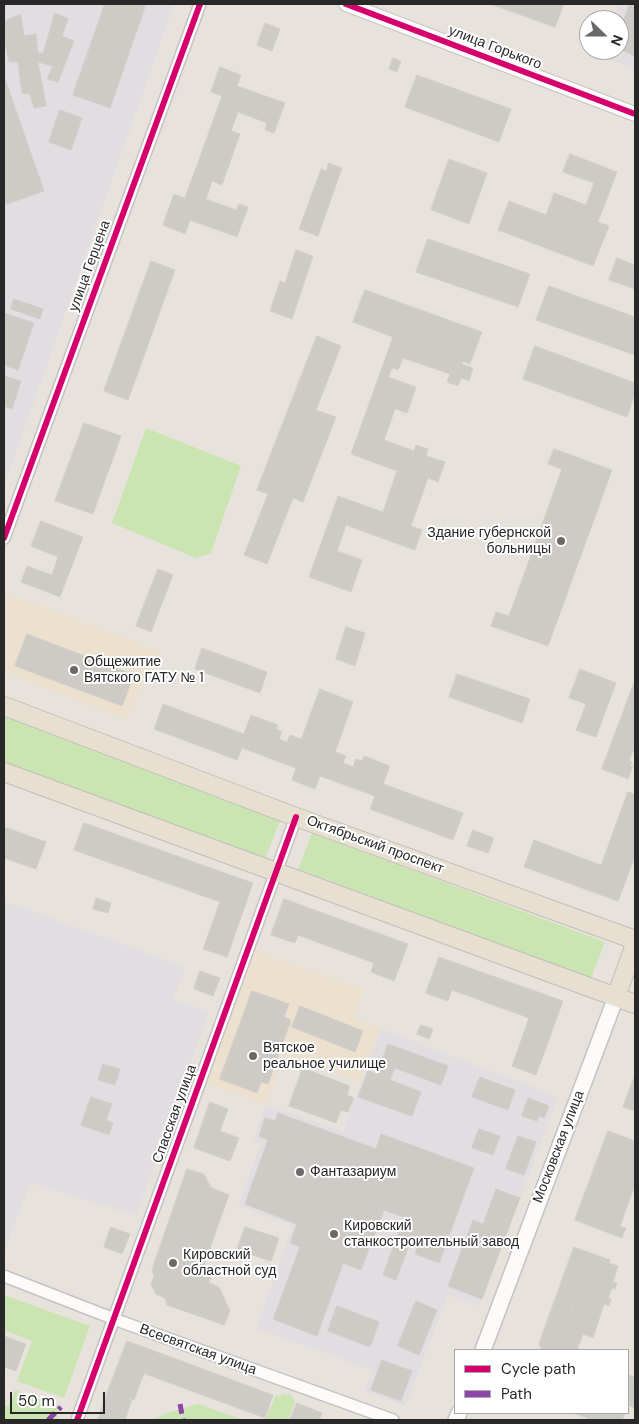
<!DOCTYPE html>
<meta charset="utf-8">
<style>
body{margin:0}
#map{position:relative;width:639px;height:1424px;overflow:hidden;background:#e8e2dc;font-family:"DM Sans",sans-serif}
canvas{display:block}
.frame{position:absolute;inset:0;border:5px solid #282828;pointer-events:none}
.legend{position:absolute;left:454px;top:1349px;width:175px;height:65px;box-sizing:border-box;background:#fff;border:1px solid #a9a9a9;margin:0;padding:6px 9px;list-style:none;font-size:15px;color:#282828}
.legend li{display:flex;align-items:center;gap:10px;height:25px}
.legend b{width:25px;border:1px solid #a9a9a9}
.north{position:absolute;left:579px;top:10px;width:50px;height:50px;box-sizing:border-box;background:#fff;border:1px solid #a9a9a9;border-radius:50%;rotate:112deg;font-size:14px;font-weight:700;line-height:20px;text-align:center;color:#282828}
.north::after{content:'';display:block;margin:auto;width:18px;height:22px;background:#6b6967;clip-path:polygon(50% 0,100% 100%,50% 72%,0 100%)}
.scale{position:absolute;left:10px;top:1392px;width:95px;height:22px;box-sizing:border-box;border:2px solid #282828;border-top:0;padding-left:6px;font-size:15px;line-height:18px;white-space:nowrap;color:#282828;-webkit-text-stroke:4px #fff;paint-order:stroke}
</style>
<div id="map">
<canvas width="639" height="1424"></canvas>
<div class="frame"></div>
<ul class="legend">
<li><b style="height:6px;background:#d6006c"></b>Cycle path</li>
<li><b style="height:6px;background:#8e44ad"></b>Path</li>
</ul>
<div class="north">N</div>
<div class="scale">50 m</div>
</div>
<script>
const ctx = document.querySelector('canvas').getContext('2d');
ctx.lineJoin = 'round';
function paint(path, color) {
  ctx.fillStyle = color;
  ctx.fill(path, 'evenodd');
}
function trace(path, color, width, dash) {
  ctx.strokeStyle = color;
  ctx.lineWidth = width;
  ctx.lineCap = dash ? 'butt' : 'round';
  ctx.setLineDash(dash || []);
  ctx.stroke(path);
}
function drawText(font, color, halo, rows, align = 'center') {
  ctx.font = font + ' "DM Sans",sans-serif';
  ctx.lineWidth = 4;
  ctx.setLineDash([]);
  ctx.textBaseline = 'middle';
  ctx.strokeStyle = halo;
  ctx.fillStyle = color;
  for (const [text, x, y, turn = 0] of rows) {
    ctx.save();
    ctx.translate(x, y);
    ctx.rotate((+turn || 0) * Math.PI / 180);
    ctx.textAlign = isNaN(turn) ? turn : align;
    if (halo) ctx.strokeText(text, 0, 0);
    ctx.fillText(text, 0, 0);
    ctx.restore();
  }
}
paint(new Path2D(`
 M4,4H174L4,486Z
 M620,4H635V69L599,55L601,50H619V20H613Z
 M4,901L185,967L173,999L209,1012L136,1215L30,1183L4,1252Z
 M381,1029L558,1097L480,1306L448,1295L405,1406L364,1391L372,1370L256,1328L293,1225L238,1206L261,1143L253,1140L266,1105L343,1131Z`), '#e1dde0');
paint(new Path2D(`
 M4,592L160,651L126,719L4,672Z
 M253,950L364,989L354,1018L381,1029L361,1082L285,1054L266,1105L206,1083Z`), '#ece0cf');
paint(new Path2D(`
 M146,428L241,466L211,553L196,558L112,523Z
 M4,715L280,821L264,861L4,762Z
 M312,833L605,942L591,978L298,869Z
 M4,1295L90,1326L64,1398L17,1381L32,1341L4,1330Z
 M15,1390L61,1407L56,1420H4V1405L9,1406Z
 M282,1394L291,1395L295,1402L288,1420H265L276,1395L280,1397Z
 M198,1404L244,1420H154L166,1413Z`), '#cae5b2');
const building = new Path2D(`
 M105,4H146L110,108L73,95Z
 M491,4H564L555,27Z
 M630,4H635V56L619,49V32Z
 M55,13L68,19L62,36L74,41L58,82L47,79L53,66L38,62L46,106L34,108L30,94L22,93L18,62H9L4,38V21L21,14L24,36L36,34L38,53H43Z
 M265,23L280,29L272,51L257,45Z
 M393,58L401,61L397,72L389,69Z
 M220,67L241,75L237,86L285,103L274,133L265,130L267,123L238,112L231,131L240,134L222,185L212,181L206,199L236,210L239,204L248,207L237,237L190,220L185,234L163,225L174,194L185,198L222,96L211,92Z
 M417,75L511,109L499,142L405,107Z
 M4,76L44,191L4,205Z
 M60,110L82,118L71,150L49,142Z
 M570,154L617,172L598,222L609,226L593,266L498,230L509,201L546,215L554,193L586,205L594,183L563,172Z
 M449,159L487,173L469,224L431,210Z
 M329,163L342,168L318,236L299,229L321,169L326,171Z
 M428,239L530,274L518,307L416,272Z
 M296,250L313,256L292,319L270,311L280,281L285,283Z
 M617,258L635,265V289L609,280Z
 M151,261L175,270L128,400L104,391Z
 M549,286L635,317V355L536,320Z
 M365,290L482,332L470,364L463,361L462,364L473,368L469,381L461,378L458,386L447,382L450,374L403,358L398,370L392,368L388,377L416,387L407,413L395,409L384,440L414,451L416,445L428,449L426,456L445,462L438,482L428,478L411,526L422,530L415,550L346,525L337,551L362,560L351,592L309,577L338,496L383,512L397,471L351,454L393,337L353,322Z
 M14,299L43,309L40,319L11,309Z
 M4,313L34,323L18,370L4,365Z
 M317,336L341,346L316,410L336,417L303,502L293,498L267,564L244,555L268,494L257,490Z
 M535,346L635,383V393L627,417L523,379Z
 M4,376L21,381L12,409L4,406Z
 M84,423L121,436L93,514L55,501Z
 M554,449L612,470L548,646L491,626L496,612L509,616L562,469L548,464Z
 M41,521L83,537L60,597L21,582L27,566L52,575L58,557L31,546Z
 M158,569L173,575L151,632L136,626Z
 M346,627L365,633L355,666L336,659Z
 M27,634L134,675L122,706L15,666Z
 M202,648L267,672L260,693L195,669Z
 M580,669L616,683L596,737L576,730L586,704L569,698Z
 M457,674L530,699L522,723L449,697Z
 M635,680V752L633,751L629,761L632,762L630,766H633L628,779L602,769Z
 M320,689L353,702L335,752L346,756L343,763L353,767L356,759L362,761L364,756L390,766L383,784L463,813L453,840L370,809L375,796L320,776L315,789L292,780L296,768L242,748L237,760L154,729L163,704L244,734L251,715L278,725L276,729L282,732L279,739L287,742L290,735L301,739Z
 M628,792L635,794V856L618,901L524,867L534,840L601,865Z
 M84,823L253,883L227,957L203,949L220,902L74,850Z
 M4,827L46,842L36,869L4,858Z
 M473,830L494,838L488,853L467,846Z
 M96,898L111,903L108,913L93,909Z
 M284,899L408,944L394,981L371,972L374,963L298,935L295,943L271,935Z
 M439,957L563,1001L536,1075L512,1066L529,1018L452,990L448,1001L426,993Z
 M200,971L220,978L213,996L194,989Z
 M252,991L289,1004L284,1017L291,1020L268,1084L261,1082L257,1093L220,1079Z
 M300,1006L363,1031L355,1052L292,1027Z
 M421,1025L433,1029L429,1039L417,1034Z
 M388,1044L448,1066L441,1085L395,1068L390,1080L421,1092L412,1116L358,1097L368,1071L377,1074Z
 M103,1064L120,1069L115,1085L98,1080Z
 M303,1068L350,1086L347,1095L354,1098L348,1112L341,1110L336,1123L289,1106Z
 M635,1075V1111L623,1107Z
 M480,1077L515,1090L508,1110L472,1097Z
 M91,1097L112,1104L106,1120L113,1123L109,1135L81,1125Z
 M528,1098L549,1106L544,1118L539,1116L537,1121L522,1116Z
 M210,1102L228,1109L220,1131L239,1138L230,1161L194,1148Z
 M278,1113L376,1149L381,1134L474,1168L439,1263L415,1254L417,1248L409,1245L396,1280L383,1275L404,1217L384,1210L361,1270L343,1263L317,1336L273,1319L300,1247L290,1243L297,1224L245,1204L268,1140L259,1136L265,1118L275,1121Z
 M479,1129L500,1136L493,1155L472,1148Z
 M608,1131L635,1141V1185L620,1226L626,1228L622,1238L575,1220Z
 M518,1136L536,1142L524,1175L506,1169Z
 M187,1169L204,1174L211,1188L229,1195L202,1270L212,1273L209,1283L219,1287L230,1311L224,1325L167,1305L165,1298L156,1294L151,1284L154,1276L152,1270Z
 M496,1189L520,1198L482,1299L448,1286L473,1220L483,1224Z
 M111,1227L130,1234L122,1254L104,1247Z
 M245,1227L279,1238L271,1261L237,1250Z
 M574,1247L610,1260L609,1263L592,1257L556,1350H542L539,1344Z
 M592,1257L618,1266L613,1282L617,1283L615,1289L612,1288L608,1298L611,1299L609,1306L604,1304L593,1338L583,1334L577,1350H556Z
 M416,1301L437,1310L419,1355L398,1346Z
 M337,1306L379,1322L370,1347L328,1331Z
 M4,1336L26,1344L16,1371L4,1367Z
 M127,1341L157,1352L148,1375L144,1373L134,1400L108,1391Z
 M157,1352L273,1395L265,1418L148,1375Z
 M382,1360L412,1371L401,1401L371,1390Z
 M628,1375L635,1377V1408L628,1405Z
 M108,1391L132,1399L125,1420H98Z
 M297,1403L322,1413L319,1420H290Z
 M574,1413H625L622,1420H588L587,1418Z`);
paint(building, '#cecac6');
trace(building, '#d2cec9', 1);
const minor = new Path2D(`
 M4,538L200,4
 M4,1276L122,1322L393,1420
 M77,1420L296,817`);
const tertiary = new Path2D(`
 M346,4L635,114`);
const secondary = new Path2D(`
 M483,1350L616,997
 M456,1420L459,1413`);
const primary = new Path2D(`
 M4,706L296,817L635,940
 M4,772L635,1004
 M616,997L635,944`);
trace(minor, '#c4c2c3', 14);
trace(tertiary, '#c4c2c3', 16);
trace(secondary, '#c4c2c3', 18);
trace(primary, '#c0bdbb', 20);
trace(minor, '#fcfbfa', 11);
trace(tertiary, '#fcfbfa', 14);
trace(secondary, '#fcfbfa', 15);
trace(primary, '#e7e0d0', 18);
trace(new Path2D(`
 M180,1404L183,1420
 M48,1420L61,1407`), '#8e44ad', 5, [10, 5]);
trace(new Path2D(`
 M346,4L635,114
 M4,538L200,4
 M77,1420L296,817`), '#d6006c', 6);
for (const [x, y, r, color] of [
 [561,541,5,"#6b6967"],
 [74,670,5,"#6b6967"],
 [253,1056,5,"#6b6967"],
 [300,1172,5,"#6b6967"],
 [334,1234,5,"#6b6967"],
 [173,1263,5,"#6b6967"]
]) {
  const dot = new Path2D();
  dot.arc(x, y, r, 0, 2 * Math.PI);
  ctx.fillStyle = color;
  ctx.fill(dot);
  trace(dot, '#fff', 2);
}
drawText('14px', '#282828', '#fff', [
 ["улица Горького",495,48,21],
 ["улица Герцена",90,266,-70],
 ["Октябрьский проспект",375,845,20],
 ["Спасская улица",175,1114,-70],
 ["Московская улица",559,1147,-69],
 ["Всесвятская улица",198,1350,20]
]);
drawText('14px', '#282828', '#fff', [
 ["Здание губернской",551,533,"right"],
 ["больницы",551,549,"right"],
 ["Общежитие",84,662],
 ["Вятского ГАТУ № 1",84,678],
 ["Вятское",263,1048],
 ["реальное училище",263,1064],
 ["Фантазариум",310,1172],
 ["Кировский",344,1226],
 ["станкостроительный завод",344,1242],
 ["Кировский",183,1255],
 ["областной суд",183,1271]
], 'left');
</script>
